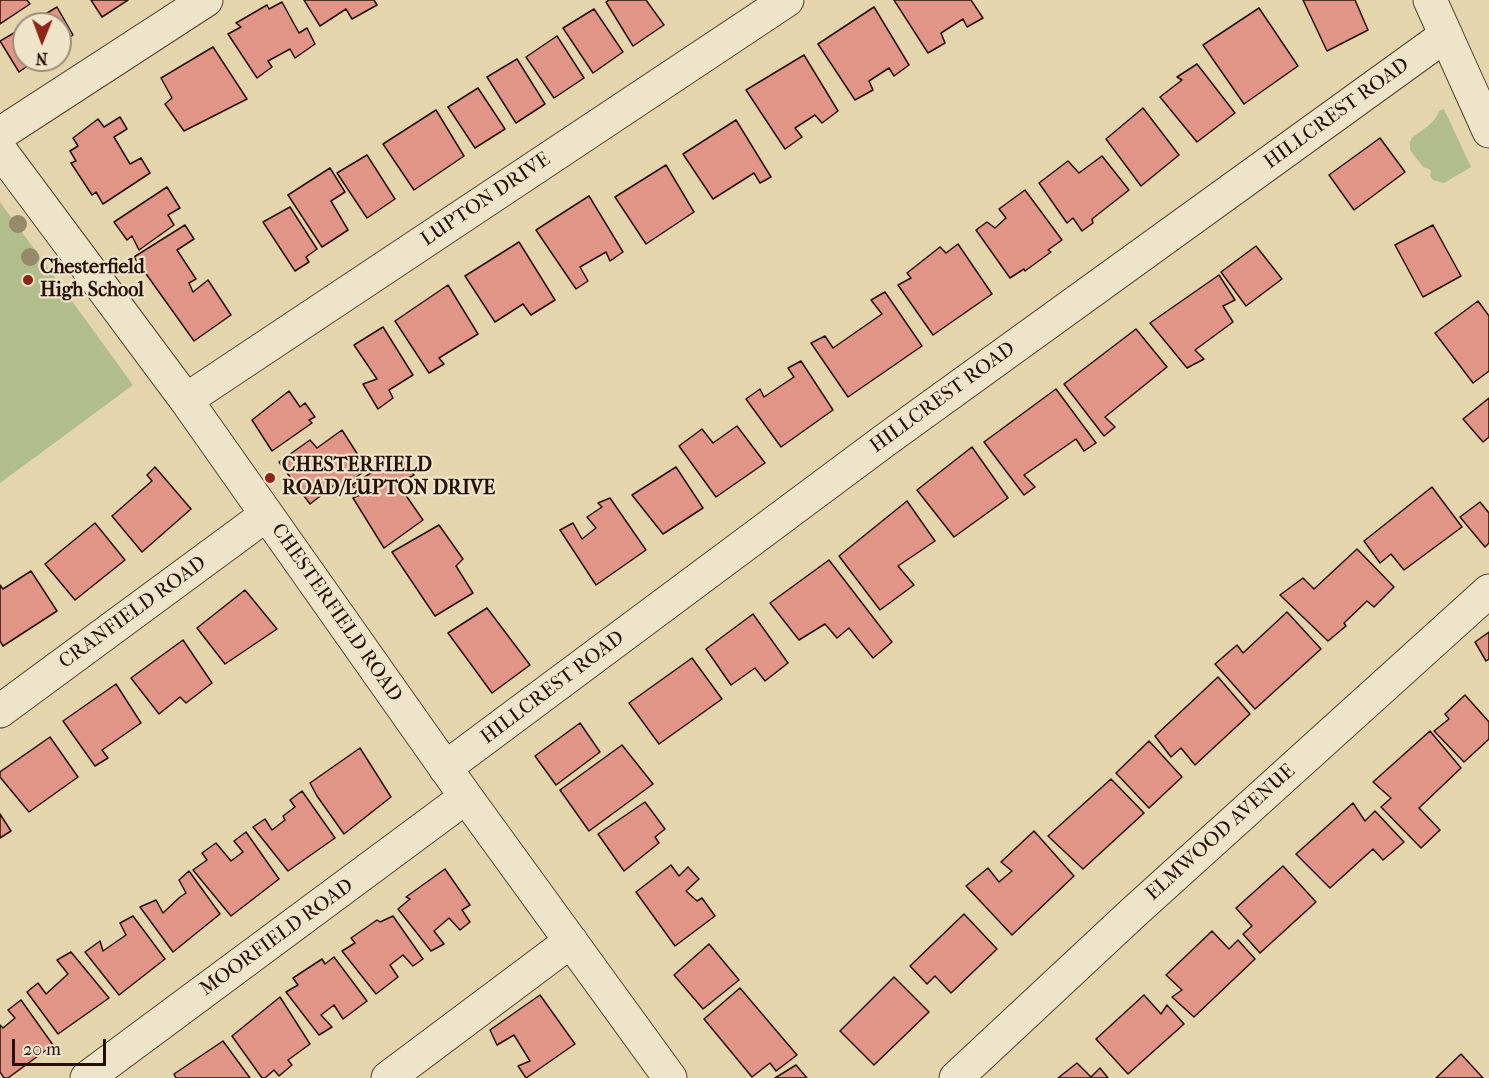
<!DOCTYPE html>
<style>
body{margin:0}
#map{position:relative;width:1489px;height:1078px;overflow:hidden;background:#e4d5ac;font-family:"IM FELL French Canon",serif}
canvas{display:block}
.north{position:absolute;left:12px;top:12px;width:60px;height:60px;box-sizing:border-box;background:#ede4c9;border:2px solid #9e8f7a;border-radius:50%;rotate:181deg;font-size:16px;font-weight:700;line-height:24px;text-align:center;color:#280f04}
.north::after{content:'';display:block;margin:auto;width:21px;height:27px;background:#8f2418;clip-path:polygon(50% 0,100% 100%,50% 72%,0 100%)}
.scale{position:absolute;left:12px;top:1039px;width:94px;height:27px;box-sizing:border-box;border:3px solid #280f04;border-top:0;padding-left:8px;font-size:18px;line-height:21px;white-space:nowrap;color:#280f04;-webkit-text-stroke:4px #ede4c9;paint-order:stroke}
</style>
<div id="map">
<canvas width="1489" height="1078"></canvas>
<div class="north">N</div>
<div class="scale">20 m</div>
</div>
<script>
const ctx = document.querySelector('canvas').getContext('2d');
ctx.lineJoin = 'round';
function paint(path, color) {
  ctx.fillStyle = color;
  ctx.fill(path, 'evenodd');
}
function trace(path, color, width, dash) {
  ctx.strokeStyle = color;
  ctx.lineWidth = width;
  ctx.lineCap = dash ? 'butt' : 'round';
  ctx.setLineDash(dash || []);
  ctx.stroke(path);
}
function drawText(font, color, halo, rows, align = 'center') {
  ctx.font = font + ' "IM FELL French Canon",serif';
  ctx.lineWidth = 4.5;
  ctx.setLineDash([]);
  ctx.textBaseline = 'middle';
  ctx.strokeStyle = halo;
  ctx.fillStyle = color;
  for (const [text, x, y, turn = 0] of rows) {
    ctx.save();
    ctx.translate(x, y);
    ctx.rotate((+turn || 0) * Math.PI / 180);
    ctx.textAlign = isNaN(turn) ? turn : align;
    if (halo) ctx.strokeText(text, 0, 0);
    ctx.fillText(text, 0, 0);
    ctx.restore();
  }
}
paint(new Path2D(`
 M1444,109L1471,167L1444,183L1433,180L1430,176L1431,171L1429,169L1423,167L1410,150V142L1412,138C1422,129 1434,125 1439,111Z
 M0,202L133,385L0,483Z`), '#b1be8c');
const building = new Path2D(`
 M0,0H27L30,4L0,24Z
 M91,0H128L102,17Z
 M304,0H374L377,5L352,19L346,9L320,26Z
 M609,0H646L664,25L633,46L606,2Z
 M894,0H971L983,18L967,27L963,19L941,33L945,43L928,53Z
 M1303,0H1355L1368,30L1327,51Z
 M282,2L299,33L307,28L315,44L295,58L290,49L268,61L272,67L257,78L228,34L241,27L236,23L267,5L269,9Z
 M57,7L73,35L60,44V24H29Z
 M874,7L909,65L894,76L889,68L869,81L873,90L855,100L818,44Z
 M1259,8L1298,66L1244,104L1203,45Z
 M594,9L623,52L593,73L563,28Z
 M24,27V60H36L19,72L0,41Z
 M557,36L584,78L554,98L526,57Z
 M213,47L247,99L184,131L165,104L172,98L161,78Z
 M804,55L838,111L822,123L815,115L795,128L802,137L785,149L746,90Z
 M517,59L545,104L516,123L487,77Z
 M1197,64L1235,113L1197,142L1160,97L1182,80L1177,77Z
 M478,88L505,129L475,148L448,107Z
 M1143,108L1179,155L1141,186L1106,139Z
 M436,110L464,156L414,190L383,144Z
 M120,117L127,129L114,137L130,164L141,158L150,173L103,204L96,192L92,195L71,163L76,161L70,151L78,146L73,138L98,119L104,127Z
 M736,120L771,177L760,183L754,173L713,199L683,154Z
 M1380,138L1405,172L1354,210L1329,175Z
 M367,155L395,199L367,218L337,173Z
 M1102,156L1129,190L1092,219L1093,223L1082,231L1073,218L1067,223L1039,183L1068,161L1079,173Z
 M666,165L694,212L646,244L615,197Z
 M330,168L345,192L331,201L348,230L322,247L288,195Z
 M167,187L180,208L168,215L174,225L139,250L132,236L127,240L114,222Z
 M1025,190L1062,240L1048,250L1051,252L1025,271L1024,269L1010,278L976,230L987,222L995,228L1006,218L999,209Z
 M589,196L623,252L610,261L606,252L580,267L588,281L576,289L536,230Z
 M290,207L317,249L306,257L309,262L295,271L263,222Z
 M185,225L194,239L177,250L196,279L189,283L193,292L208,280L231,315L194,341L134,257Z
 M1433,225L1461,276L1423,297L1395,245Z
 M519,242L555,300L531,315L523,304L495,322L465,276Z
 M958,244L992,294L933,335L898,285L911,278L907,273L940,247L946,253Z
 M1256,246L1282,279L1246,306L1221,272Z
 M1219,275L1235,300L1223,306L1233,322L1195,350L1204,359L1187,368L1150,323Z
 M448,285L478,334L439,358L444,364L429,373L395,321Z
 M885,292L922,346L848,397L811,343L825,336L833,348L882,314L871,300Z
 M1478,301L1489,316V371L1473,383L1435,333Z
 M383,327L413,375L389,390L393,398L378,409L363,384L377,379L354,345Z
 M1136,329L1167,367L1105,417L1115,427L1104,436L1064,384Z
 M801,361L833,410L781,447L746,399L760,389L764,397L794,377L788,368Z
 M1056,389L1096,443L1084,451L1076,439L1024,475L1035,487L1024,495L984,442Z
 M289,391L300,407L305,403L315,417L309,420L312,423L272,451L252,420Z
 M1489,398V437L1483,442L1463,419Z
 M737,426L765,463L716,497L679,446L702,429L713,443Z
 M342,430L367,469L341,489L337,483L310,504L279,462L310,440L317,448Z
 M972,447L1008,498L954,537L917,490Z
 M404,463L414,475L398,484L423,520L384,548L353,498L360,495L352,485L385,464L391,472Z
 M155,467L191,509L142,552L112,516L152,481L147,475Z
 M676,467L703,508L663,534L632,495Z
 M1432,487L1462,527L1404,570L1391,554L1380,563L1364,541Z
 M610,498L646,550L596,585L560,530L573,523L582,539L596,528L587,517L602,507L598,503Z
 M907,501L935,541L898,566L914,585L880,610L839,556Z
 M1480,502L1489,513V543L1485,547L1460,517Z
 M95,523L125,560L75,600L45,564Z
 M439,525L463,559L456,566L473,593L435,616L392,552Z
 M1357,549L1394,587L1374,607L1367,601L1344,623L1346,626L1328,641L1280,595L1303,578L1314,589Z
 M829,560L892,642L873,658L849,628L837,638L825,624L799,640L770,603Z
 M31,571L57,611L3,646L0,641V585L3,589Z
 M245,590L277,629L225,664L197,628Z
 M487,608L530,665L492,693L448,633Z
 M1287,612L1321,649L1255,709L1215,664L1237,645L1243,653Z
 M753,614L788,663L765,681L755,668L731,685L706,649Z
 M1489,632V659L1486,661L1475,642Z
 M183,640L212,683L186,703L180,697L159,714L131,678Z
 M692,658L722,699L659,744L629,703Z
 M1218,677L1250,714L1195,765L1181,748L1171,757L1155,736Z
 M116,684L141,723L102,750L108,758L95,766L63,721Z
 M1465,695L1489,722V739L1464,762L1434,731L1449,719L1445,714Z
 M580,723L600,752L556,785L535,756Z
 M1430,731L1461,768L1419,808L1440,830L1421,848L1381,807L1391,798L1373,782Z
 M50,737L78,777L29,812L0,777V772Z
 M1149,741L1182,777L1149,808L1116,773Z
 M622,745L653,784L589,831L560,790Z
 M360,748L391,797L344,834L317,796L310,783Z
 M1111,779L1144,813L1083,869L1048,836Z
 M302,791L335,838L288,871L253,827L265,819L272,830L285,820L283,816L295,807L290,800Z
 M645,802L665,829L655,837L659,843L624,871L598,834Z
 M1353,803L1365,821L1375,811L1404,842L1383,860L1373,849L1330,888L1296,854Z
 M0,814L11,831L0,838Z
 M1034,831L1074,876L1012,935L966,886L988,868L999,882L1012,871L1001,862Z
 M246,832L279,879L231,916L193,870L207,860L202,853L216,843L231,861L243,852L234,841Z
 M671,865L679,876L688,867L699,879L686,891L697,901L702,898L715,916L675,946L636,892Z
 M1283,866L1316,902L1260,953L1243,934L1252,926L1236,908Z
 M445,869L470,905L462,910L470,922L460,930L449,918L434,931L444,944L431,951L398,909L410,899L406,897Z
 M189,871L220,914L173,952L140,907L156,900L163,913L180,897L186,893L179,880Z
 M964,914L997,949L951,993L935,976L927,984L910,966Z
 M133,916L165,959L119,995L85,952L100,941L103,951L126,935L120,923Z
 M393,916L423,959L413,966L403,955L390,965L398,977L376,994L342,951L355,943L351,938L377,920L380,922Z
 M1212,931L1229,949L1238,940L1255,959L1194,1017L1172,997L1182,990L1166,975Z
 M709,944L739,980L703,1009L674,975Z
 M71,952L109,998L58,1034L27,992L38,983L46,994L68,974L57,960Z
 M334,957L367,1001L343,1019L334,1005L321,1015L332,1027L319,1035L286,992L298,985L293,978L322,959L325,964Z
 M894,977L929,1012L874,1065L840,1031Z
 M740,988L797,1055L776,1071L770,1063L752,1077L704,1019Z
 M540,995L575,1044L526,1078L518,1066L530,1061L514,1035L497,1045L490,1030Z
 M1144,995L1161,1014L1167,1005L1184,1024L1128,1074L1096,1039Z
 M280,997L310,1044L288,1060L292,1065L279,1076L274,1070L265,1078H262L232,1036Z
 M21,1000L53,1045L8,1078H4L0,1072V1025L3,1028L15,1018L8,1010Z
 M223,1041L250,1078H176L174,1074Z
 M1461,1054L1483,1078H1436Z
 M1077,1063L1091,1077L1100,1068L1108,1078H1058Z
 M796,1065L807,1078H775Z`);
paint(building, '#e09587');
trace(building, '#280f04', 1.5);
const minor = new Path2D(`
 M1430,0L1489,131
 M0,134L206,0
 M0,150L186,400L466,797L670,1078
 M186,400L787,0
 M0,711L266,515
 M445,768L884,441L1446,35
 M87,1078L466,797
 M388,1078L571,941
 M956,1078L1134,912L1489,591`);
trace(minor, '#57402e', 35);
trace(minor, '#ede4c9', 33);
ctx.fillStyle = '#978a6a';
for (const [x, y] of [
 [18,224],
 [30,257]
]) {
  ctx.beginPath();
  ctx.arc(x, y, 9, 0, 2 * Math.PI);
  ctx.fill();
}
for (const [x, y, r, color] of [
 [28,280,6,"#8f2418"],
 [270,478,6,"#8f2418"]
]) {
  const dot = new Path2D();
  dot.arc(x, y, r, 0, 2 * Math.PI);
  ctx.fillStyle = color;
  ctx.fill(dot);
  trace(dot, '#ede4c9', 2);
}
drawText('20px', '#280f04', '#ede4c9', [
 ["HILLCREST ROAD",1337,114,-36],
 ["LUPTON DRIVE",486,200,-34],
 ["HILLCREST ROAD",943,398,-36],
 ["CRANFIELD ROAD",133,613,-36],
 ["CHESTERFIELD ROAD",336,613,55],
 ["HILLCREST ROAD",553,688,-37],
 ["ELMWOOD AVENUE",1221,833,-42],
 ["MOORFIELD ROAD",277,938,-36]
]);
drawText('bold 20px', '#280f04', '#ede4c9', [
 ["Chesterfield",40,268],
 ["High School",40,291],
 ["CHESTERFIELD",282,466],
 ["ROAD/LUPTON DRIVE",282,489]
], 'left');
</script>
